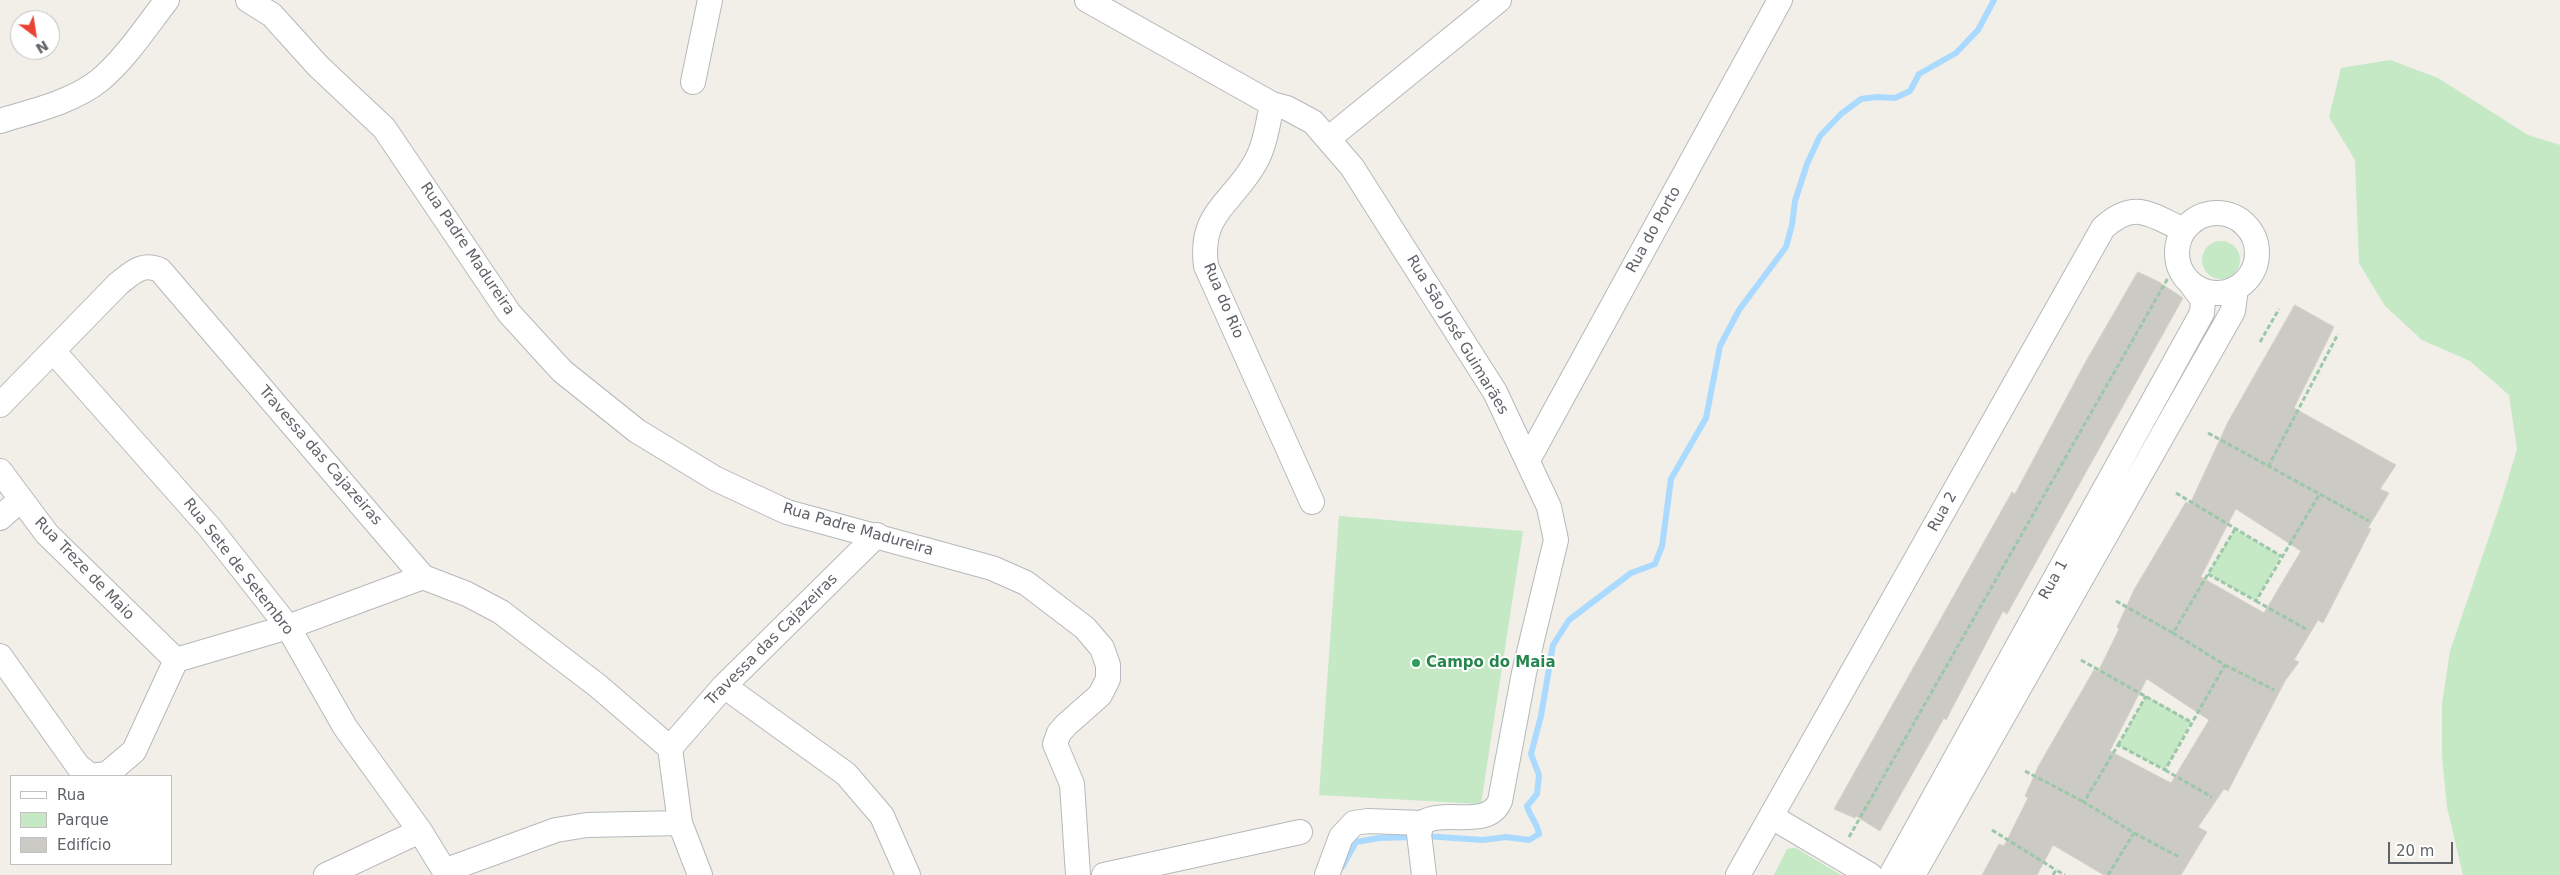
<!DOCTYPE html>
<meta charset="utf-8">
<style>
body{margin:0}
#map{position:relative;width:2560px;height:875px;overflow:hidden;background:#f1efe8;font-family:"DejaVu Sans",sans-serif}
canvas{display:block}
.legend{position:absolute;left:10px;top:775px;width:162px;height:90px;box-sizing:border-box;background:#fff;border:1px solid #bfc1c3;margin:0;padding:6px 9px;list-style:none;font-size:15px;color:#5f6368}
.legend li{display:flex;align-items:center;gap:10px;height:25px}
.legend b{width:25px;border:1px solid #bfc1c3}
.north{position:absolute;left:10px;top:10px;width:50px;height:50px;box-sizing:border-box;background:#fff;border:1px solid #bfc1c3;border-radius:50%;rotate:149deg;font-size:14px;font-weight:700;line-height:20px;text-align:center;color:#5f6368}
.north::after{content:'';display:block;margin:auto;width:18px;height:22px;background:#ea4335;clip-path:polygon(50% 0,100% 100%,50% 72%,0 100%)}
.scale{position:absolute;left:2388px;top:842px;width:65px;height:22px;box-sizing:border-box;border:2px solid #5f6368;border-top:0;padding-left:6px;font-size:15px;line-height:18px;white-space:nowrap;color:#5f6368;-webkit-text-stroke:4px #fff;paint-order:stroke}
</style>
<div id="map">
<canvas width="2560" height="875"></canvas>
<ul class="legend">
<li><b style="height:6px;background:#fff"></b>Rua</li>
<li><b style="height:14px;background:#c5e8c5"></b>Parque</li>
<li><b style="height:14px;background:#cccac5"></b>Edifício</li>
</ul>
<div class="north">N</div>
<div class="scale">20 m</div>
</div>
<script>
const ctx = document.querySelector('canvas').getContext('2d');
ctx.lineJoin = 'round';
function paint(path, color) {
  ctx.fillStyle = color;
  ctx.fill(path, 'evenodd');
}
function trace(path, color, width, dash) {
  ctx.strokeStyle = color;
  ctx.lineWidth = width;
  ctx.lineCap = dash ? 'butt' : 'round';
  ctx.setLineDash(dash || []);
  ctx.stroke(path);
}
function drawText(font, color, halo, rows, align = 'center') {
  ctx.font = font + ' "DejaVu Sans",sans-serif';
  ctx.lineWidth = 4;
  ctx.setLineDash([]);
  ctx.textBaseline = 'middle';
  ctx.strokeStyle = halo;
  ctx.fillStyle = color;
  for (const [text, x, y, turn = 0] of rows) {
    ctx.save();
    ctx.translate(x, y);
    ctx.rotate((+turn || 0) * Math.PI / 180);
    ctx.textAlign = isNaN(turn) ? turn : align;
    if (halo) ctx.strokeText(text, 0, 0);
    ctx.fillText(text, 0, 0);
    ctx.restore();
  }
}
paint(new Path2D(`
 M2390,60L2438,78L2528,135L2560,145V875H2463L2447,807L2442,755V704L2450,651L2502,499L2517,449L2509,395L2470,361L2422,340L2385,306L2359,263L2355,160L2329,117L2341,68Z
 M2202 260a19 19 0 1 1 38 0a19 19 0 1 1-38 0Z
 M1339,516L1523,531L1481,804L1319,795Z
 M2235,529L2281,556L2256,601L2208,574Z
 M2146,696L2191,722L2165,770L2118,745Z
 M1792,848H1796L1841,875H1774L1787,849Z`), '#c5e8c5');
trace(new Path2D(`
 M1425,836L1483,840L1506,837L1529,840L1539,834C1537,822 1530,817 1527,806L1537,794L1539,775L1531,754L1541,716L1553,645L1569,620L1631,573L1655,564L1662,546L1671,479L1706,418L1720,346L1739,310L1786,247L1792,225L1795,201L1807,164L1820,136L1841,114L1861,99L1877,97L1895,98L1910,91L1919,74L1956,53L1978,30L1994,0
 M1342,867L1356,842L1379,838L1415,837`), '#aadaff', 6);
const building = new Path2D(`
 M2138,272L2159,282L2183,298L2007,614L2003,611L1946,720L1944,718L1880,831L1856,816L1855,818L1834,809L2012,492L2015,494L2085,363Z
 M2295,305L2334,327L2294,408L2396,465L2380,489L2389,493L2368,528L2371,529L2323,623L2318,620L2294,660L2299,662L2285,681L2228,791L2224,789L2198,827L2207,832L2181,875H2104L2053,845L2037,875H1982L1999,844L2004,846L2028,798L2025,796L2039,765L2094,670L2098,672L2119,629L2117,627L2134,590L2186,502L2190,504L2228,422ZM2236,509L2301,551L2264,613L2201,577ZM2147,679L2209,720L2171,783L2110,751Z`);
paint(building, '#cccac5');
trace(building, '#d6d1c6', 1);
const minor = new Path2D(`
 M248,0L272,15L318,66L384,128L509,313L562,371L637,431L716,479L787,512L992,568L1026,583L1085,628L1102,648L1108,665V679L1100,695L1066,725L1059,733L1055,744L1072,784L1078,875
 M1087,0L1272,104L1287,108L1313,122L1352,167L1495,392L1549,507L1556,540L1524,673L1500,801C1488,830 1444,808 1422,823L1419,834L1424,875
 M693,82L710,0
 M1272,104C1268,123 1265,146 1255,163C1232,204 1199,212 1206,266L1312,502
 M0,121C32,111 73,102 100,80C126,58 146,27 167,0
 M1328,139L1499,0
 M2177 253a40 40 0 1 1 80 0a40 40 0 1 1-80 0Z
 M54,352L210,528L288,627L345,727L420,831L447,875
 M0,405L118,284C132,273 142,262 160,270L423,577L467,594L501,612L598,686L670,748L680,823L700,875
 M1528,460L1780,0
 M0,471L47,534L176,660
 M0,518L20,500
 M0,656L78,766L91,776L107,774L134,751L176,660L288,627L423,577
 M724,686L846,774L882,816L908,875
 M670,748L724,686L877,535
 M1772,817L1870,875
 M444,871L556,830L587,825L680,823
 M326,875L420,831
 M1104,875L1300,832
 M1327,875L1341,837L1354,823L1368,821L1422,823
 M1738,875L2103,228C2135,199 2150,215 2184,230
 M1891,875L2202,313L2203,300L2191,284
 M1913,875L2233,311L2236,288`);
trace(minor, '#b5b8bc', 26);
trace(new Path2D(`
 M2260,342L2279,309
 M2208,433L2369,521
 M2268,467L2338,334
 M2176,493L2281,556
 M2235,529L2208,574L2256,601L2319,495
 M2116,601L2173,633
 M2256,601L2306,629
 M2081,660L2191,722
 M2225,665L2274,690
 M2118,745L2146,696
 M2165,770L2212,797
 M2025,771L2084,802
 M1992,830L2056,870
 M2134,833L2179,857
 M1849,837L2168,278
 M2053,875L2056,870L2065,875
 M2108,875L2134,833L2084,802L2118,745L2165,770L2225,665L2173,633L2208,574`), '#9cc7a9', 3, [5, 2.5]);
trace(minor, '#fff', 24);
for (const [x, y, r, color] of [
 [1416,663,5,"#2e9e5b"]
]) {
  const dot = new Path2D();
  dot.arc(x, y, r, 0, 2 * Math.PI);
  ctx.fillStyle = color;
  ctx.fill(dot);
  trace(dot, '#fff', 2);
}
drawText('15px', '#5f6368', '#fff', [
 ["Rua do Porto",1654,230,-61],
 ["Rua Padre Madureira",467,249,56],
 ["Rua do Rio",1223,301,67],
 ["Rua São José Guimarães",1457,335,59],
 ["Travessa das Cajazeiras",320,456,49],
 ["Rua 2",1943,512,-61],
 ["Rua Padre Madureira",858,530,16],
 ["Rua Sete de Setembro",238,567,52],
 ["Rua Treze de Maio",84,569,46],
 ["Rua 1",2054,580,-61],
 ["Travessa das Cajazeiras",772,640,-45]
]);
drawText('bold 15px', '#27864d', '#fff', [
 ["Campo do Maia",1426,663]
], 'left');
</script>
